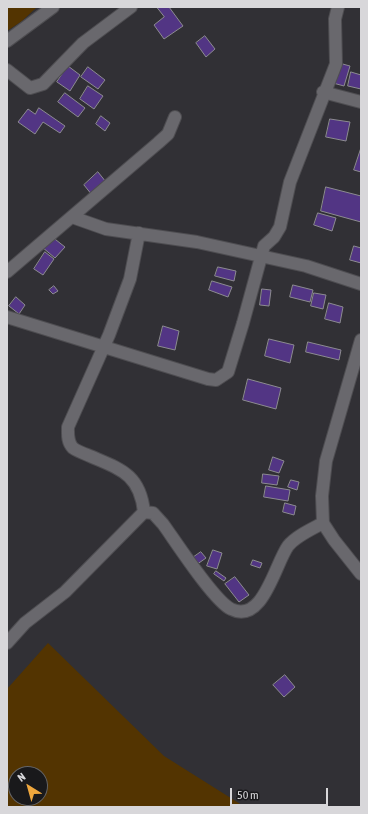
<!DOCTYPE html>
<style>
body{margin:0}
#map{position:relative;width:368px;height:814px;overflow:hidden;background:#313035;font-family:"Asap Condensed",sans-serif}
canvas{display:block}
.frame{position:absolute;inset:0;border:8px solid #d8d7da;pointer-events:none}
.north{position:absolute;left:8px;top:766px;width:40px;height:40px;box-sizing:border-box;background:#19191b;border:1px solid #656567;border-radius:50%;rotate:323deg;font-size:11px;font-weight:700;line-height:16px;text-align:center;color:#d8d7da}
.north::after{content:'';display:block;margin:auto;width:14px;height:18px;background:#efa73d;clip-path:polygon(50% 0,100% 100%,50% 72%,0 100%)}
.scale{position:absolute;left:230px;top:788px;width:98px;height:18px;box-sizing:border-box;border:2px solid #d8d7da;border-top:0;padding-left:5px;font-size:12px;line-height:14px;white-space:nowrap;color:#d8d7da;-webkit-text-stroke:3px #19191b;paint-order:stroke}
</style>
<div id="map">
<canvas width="368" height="814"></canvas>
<div class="frame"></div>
<div class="north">N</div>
<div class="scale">50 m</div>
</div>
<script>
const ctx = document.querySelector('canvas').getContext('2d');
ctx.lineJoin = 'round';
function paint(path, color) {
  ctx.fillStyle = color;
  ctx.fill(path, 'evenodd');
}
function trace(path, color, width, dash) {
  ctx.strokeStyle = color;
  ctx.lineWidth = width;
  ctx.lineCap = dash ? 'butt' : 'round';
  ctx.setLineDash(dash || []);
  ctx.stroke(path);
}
paint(new Path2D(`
 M7,7H37L22,21L7,31Z
 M48,643L164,756L245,807H7V689ZM16,774H40V798H16Z`), '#533401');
const building = new Path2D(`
 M157,7H169L183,26L164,39L154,25L164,17Z
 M205,36L215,49L206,57L196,43Z
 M339,63L350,66L344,86L333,83Z
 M68,66L80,75L70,91L57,82Z
 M88,67L105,80L98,89L81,77Z
 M351,72L361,75V89L348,86Z
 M88,86L103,96L94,109L80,99Z
 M65,93L85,108L78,117L58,102Z
 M39,108L65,126L60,133L43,122L35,134L18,122L28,109L35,114Z
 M101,116L110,123L105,131L96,124Z
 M330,119L350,122L346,141L326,137Z
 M361,148V172L354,170Z
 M98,172L106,182L92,195L84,185Z
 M326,187L361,196V222L321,211Z
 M318,213L336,218L332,231L314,225Z
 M51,236L65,247L55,258L42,247Z
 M354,246L361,248V263L350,260Z
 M45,252L54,259L43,275L34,269Z
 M218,267L236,271L234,281L215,276Z
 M212,281L232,287L228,297L209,290Z
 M293,285L313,290L310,302L290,297Z
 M54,286L58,291L53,294L49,290Z
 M262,289L271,290L269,306L260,305Z
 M314,293L326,295L323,309L311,306Z
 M16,297L25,305L19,314L9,306Z
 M329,303L343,307L340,323L325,319Z
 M163,326L179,331L175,350L158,346Z
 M269,339L294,345L290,363L265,356Z
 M308,342L341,350L339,360L306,352Z
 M248,379L281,388L276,409L243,400Z
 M273,457L284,461L279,473L269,470Z
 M263,474L279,476L277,485L262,483Z
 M291,480L299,482L297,490L288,487Z
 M266,486L290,490L288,501L264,497Z
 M285,503L296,506L294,515L283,512Z
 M213,550L222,553L217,569L207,566Z
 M201,552L206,558L196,565L191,559Z
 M253,560L262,563L260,568L251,565Z
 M216,571L226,578L224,581L214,574Z
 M235,577L249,595L239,602L225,584Z
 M285,675L295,687L284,697L273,685Z`);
paint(building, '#523584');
trace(building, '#8c8b90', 1);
const minor = new Path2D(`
 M7,41L53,7
 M7,70L30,88L43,84L83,43L131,7
 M323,92L361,102
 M72,217L106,229L197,242L306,266L361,284
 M139,233L130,279L109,335L68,427C68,434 67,442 73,448C77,451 85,454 90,456C120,469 140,474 144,512
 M7,272L158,143L168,134L175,117
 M7,317L208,379L216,380L228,372L243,323L264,246L274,237L280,227L290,182L336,64L335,19L338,7
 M361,340L326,461L322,496L323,523L334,540L361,574
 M7,643L25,623L65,592L144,512L153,513L163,524C176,542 214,601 231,609C263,625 275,564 288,546C296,536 312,529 323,523`);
trace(minor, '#4e4d51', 14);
trace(minor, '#69686d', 12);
</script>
